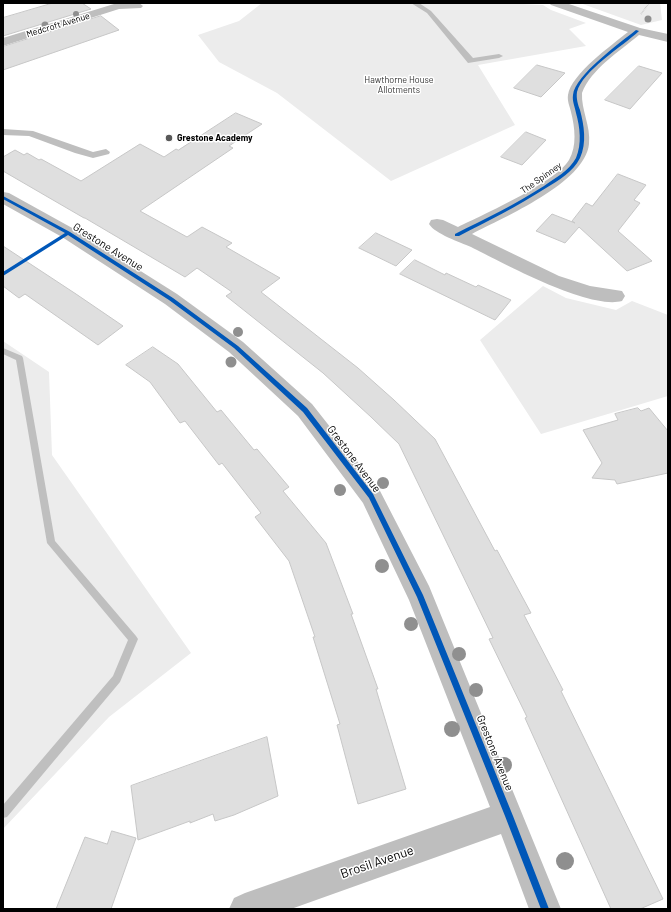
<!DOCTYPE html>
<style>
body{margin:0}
#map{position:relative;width:671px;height:912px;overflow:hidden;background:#fff;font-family:Barlow,sans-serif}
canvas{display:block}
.frame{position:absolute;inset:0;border:4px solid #000;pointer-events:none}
</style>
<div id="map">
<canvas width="671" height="912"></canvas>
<div class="frame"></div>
</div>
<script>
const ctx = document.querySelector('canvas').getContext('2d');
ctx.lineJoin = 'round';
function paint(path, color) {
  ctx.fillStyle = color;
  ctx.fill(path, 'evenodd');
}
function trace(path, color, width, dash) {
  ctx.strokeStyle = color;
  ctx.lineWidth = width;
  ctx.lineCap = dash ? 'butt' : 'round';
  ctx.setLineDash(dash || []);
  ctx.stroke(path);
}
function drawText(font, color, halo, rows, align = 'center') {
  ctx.font = font + ' Barlow,sans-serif';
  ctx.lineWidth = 3;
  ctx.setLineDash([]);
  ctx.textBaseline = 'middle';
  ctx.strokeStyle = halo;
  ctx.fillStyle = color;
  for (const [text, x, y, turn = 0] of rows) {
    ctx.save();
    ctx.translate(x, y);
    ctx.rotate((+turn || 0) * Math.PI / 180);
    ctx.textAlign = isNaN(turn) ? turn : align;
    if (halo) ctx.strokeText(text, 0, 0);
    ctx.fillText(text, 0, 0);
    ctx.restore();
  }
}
paint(new Path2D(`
 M262,3H504L543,5L551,10L586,23L569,29L586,46L478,65L515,125L391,181L277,93L219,62L198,35L239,21Z
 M580,3H660L662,20L641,25Z
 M543,286L566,298L616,310L632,301L668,315V396L541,434L480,340Z
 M3,341L49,372L52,455L191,653L109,717L3,829Z`), '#ececec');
paint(new Path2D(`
 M3,348L22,356L23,358L55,541L136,636L138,639L120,682L7,817L3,818V805L113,676L128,640L47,543L16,360L3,354Z`), '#bfbfbf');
const building = new Path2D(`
 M53,3H82L91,9L3,36V18Z
 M101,16L119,30L3,70V47Z
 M537,65L565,73L541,97L514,88Z
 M639,66L662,73L630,109L605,100Z
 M236,113L262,124L229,146L233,148L140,211L187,237L202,227L232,243L226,247L280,278L261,292L358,368L394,400L435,439L495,551L497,550L531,613L524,615L563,690L561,691L663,899L640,909H611L525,718L527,717L489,639L493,638L399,444L371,417L323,373L226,296L232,292L197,268L185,277L85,218H84L3,171V157L15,150L24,155L27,153L39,160L41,159L81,181L140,144L164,157L176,149L178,150Z
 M526,132L546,140L522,165L501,157Z
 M618,174L646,185L634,200L640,203L618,231L652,261L627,271L579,227L565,243L536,231L552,214L575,223L572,221L586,203L592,206Z
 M376,233L412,250L396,266L359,248Z
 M3,246L76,294L123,326L98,345L25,294L19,298L3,286Z
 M415,260L445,275L446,273L476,287L478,285L511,300L495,320L400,274Z
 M153,347L178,364L217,412L221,410L254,450L257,449L289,487L283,491L326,543L353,614H351L378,689H376L406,789L358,804L337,725L340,724L313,637H315L289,561L255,517L261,513L222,463L219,465L185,421L180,423L150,382L126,365Z
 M638,408L641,411L649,408L668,431V473L617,484L615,480L592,478L602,463L583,430L618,420L615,414Z
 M267,737L278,796L234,815L215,821L213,814L190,823V821L138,840L131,786Z
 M112,831L136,838L111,909H56L85,837L107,844Z`);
paint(building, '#dfdfdf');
trace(building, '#c7c7c7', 1);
trace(new Path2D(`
 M641,14L649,3`), '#b9b9b9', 1.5, [0.5, 1]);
paint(new Path2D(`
 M411,3H419L431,11L473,58L499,54L503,56L499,58L468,63L427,13Z
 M3,129L33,131L93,152L106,149L110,152L109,154L93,158L75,153L29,136L3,135Z`), '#bebebe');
paint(new Path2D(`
 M139,3L143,6L141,8L119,9L3,46V38L114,4Z
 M549,3H566L640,28L668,34V42L639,35C620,51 591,69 582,93C581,110 591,126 589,144C585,183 504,217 472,234L559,276L590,286L622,291L625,296L622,301C589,310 503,263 471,247C460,242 435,234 429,224L431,220L437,219L443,220L458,227C483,215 556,182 569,160C577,146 575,128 571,112C570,107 567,101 568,95C571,74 612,45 628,32L551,5Z
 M3,192L9,193L74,229L177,294L243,342L312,404L379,489L429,586L561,909H529L501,834L291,909H229L234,898L245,893L490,807L409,600L363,503L298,416L229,352L165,304L62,237L3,204Z`), '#bebebe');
paint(new Path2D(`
 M636,30L639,31C623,46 582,71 577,92C576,98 578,105 580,110C584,125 587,143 580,158C573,172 559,180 546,188C518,206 488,221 459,236H455V234C485,219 516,204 544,186C555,178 569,171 576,158C582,144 580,127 576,113C575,107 572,101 573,95C575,75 620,43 636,30Z
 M3,196L70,232L173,298L238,346L307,408L373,494L423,595L513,816L549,909H541L505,816L417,597L369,498L303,412L234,348L169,300L68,235L3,276V272L65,233L3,199Z`), '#0057b8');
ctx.fillStyle = '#8f8f8f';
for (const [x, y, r] of [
 [76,14,3],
 [648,19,3.5],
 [45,25,3.5],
 [238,332,5],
 [231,362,5.5],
 [383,483,6],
 [340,490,6],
 [382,566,7],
 [411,624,7],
 [459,654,7],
 [476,690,7],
 [452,729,8],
 [504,765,8],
 [565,861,9]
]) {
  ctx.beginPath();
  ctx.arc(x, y, r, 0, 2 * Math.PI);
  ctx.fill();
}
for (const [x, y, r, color] of [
 [169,138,4,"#595959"]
]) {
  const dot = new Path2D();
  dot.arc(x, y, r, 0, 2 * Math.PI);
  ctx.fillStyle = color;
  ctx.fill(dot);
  trace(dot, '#fff', 1.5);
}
drawText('9px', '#000', '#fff', [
 ["Medcroft Avenue",58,25,-17],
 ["The Spinney",541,178,-35]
]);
drawText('9px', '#333', '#fff', [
 ["Hawthorne House",399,80],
 ["Allotments",399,90]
]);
drawText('bold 9px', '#000', '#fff', [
 ["Grestone Academy",177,138]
], 'left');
drawText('11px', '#000', '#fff', [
 ["Grestone Avenue",108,247,32],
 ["Grestone Avenue",354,459,53],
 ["Grestone Avenue",495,753,68]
]);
drawText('13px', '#000', '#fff', [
 ["Brosil Avenue",377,862,-19]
]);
</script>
